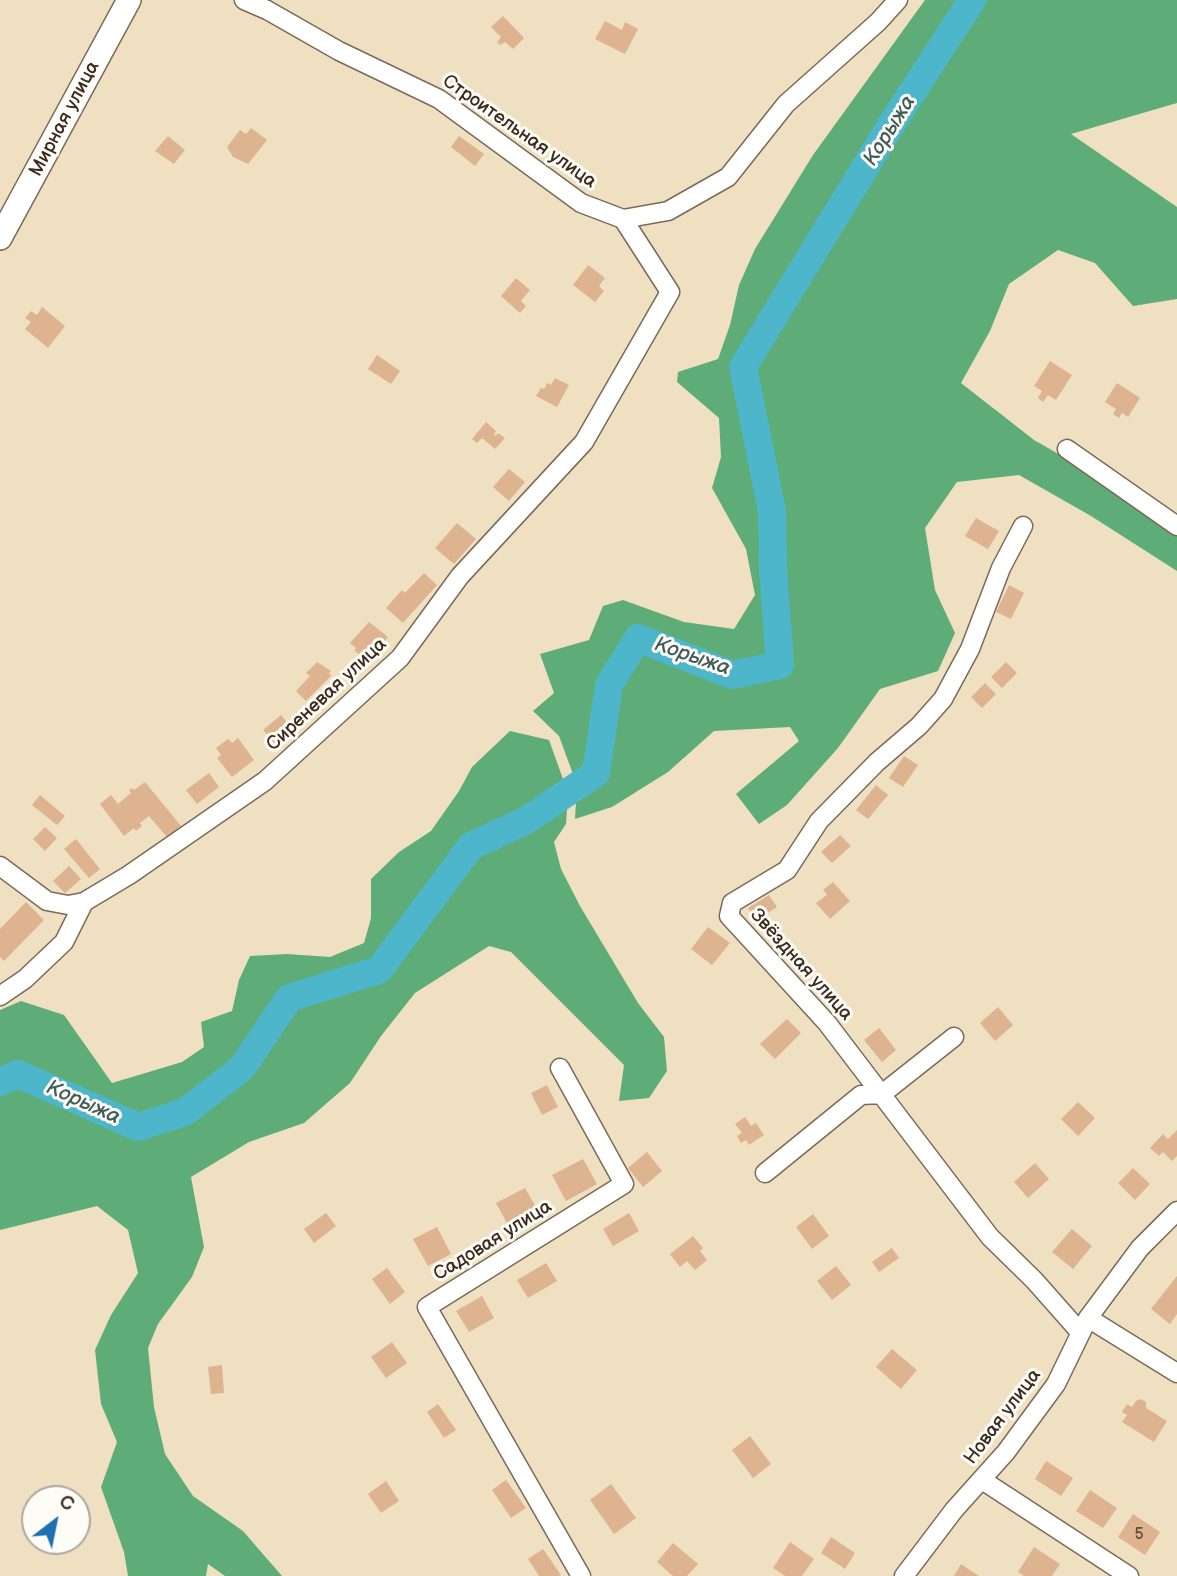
<!DOCTYPE html>
<meta charset="utf-8">
<style>
body{margin:0}
#map{position:relative;width:1177px;height:1576px;overflow:hidden;background:#efe0c2;font-family:"Balsamiq Sans",sans-serif}
canvas{display:block}
.north{position:absolute;left:21px;top:1485px;width:70px;height:70px;box-sizing:border-box;background:#fdfcf7;border:2px solid #afa8a0;border-radius:50%;rotate:32deg;font-size:19px;font-weight:700;line-height:28px;text-align:center;color:#3b2a1e}
.north::after{content:'';display:block;margin:auto;width:24px;height:32px;background:#1f6fb2;clip-path:polygon(50% 0,100% 100%,50% 72%,0 100%)}
</style>
<div id="map">
<canvas width="1177" height="1576"></canvas>
<div class="north">С</div>
</div>
<script>
const ctx = document.querySelector('canvas').getContext('2d');
ctx.lineJoin = 'round';
function paint(path, color) {
  ctx.fillStyle = color;
  ctx.fill(path, 'evenodd');
}
function trace(path, color, width, dash) {
  ctx.strokeStyle = color;
  ctx.lineWidth = width;
  ctx.lineCap = dash ? 'butt' : 'round';
  ctx.setLineDash(dash || []);
  ctx.stroke(path);
}
function drawText(font, color, halo, rows, align = 'center') {
  ctx.font = font + ' "Balsamiq Sans",sans-serif';
  ctx.lineWidth = 6;
  ctx.setLineDash([]);
  ctx.textBaseline = 'middle';
  ctx.strokeStyle = halo;
  ctx.fillStyle = color;
  for (const [text, x, y, turn = 0] of rows) {
    ctx.save();
    ctx.translate(x, y);
    ctx.rotate((+turn || 0) * Math.PI / 180);
    ctx.textAlign = isNaN(turn) ? turn : align;
    if (halo) ctx.strokeText(text, 0, 0);
    ctx.fillText(text, 0, 0);
    ctx.restore();
  }
}
paint(new Path2D(`
 M925,0H1177V103L1071,134L1177,207V299L1133,306L1095,263L1058,250L1009,284L990,331L961,383L1034,440L1097,476L1177,529V571L1091,516L1019,475L957,482L925,528L935,590L955,633L938,671L880,689L838,748L787,805L759,824L736,794L799,741L790,727L714,731L668,772L612,807L575,819L577,785L559,736L533,711L554,693L540,654L589,640L603,606L623,600L684,622L734,629L755,595L746,549L712,488L721,457L719,418L677,382L678,372L718,359L730,325L739,285L755,249L813,155Z
 M510,731L549,740L568,793L566,824L554,842L561,869L580,906L638,1003L664,1037L667,1071L649,1098L619,1101L624,1065L511,952L489,946L415,993L381,1036L350,1083L304,1123L249,1142L191,1177L204,1247L192,1277L158,1324L148,1348L154,1407L165,1454L193,1496L243,1531L282,1576H225L208,1564L206,1576H128L124,1552L101,1487L117,1442L101,1404L95,1350L111,1315L138,1273L128,1230L97,1206L0,1230V1010L21,1001L64,1015L112,1083L182,1062L204,1047L201,1022L232,1011L239,980L250,956L287,954L330,957L364,943L371,918V879L399,852L431,831L459,791L472,767Z`), '#5ead78');
trace(new Path2D(`
 M0,1082L18,1074L138,1127L185,1112L242,1068L289,998L379,970L471,846L527,820L596,773L609,685L638,638L732,675L780,665L773,569L772,511L743,367L891,125L972,0`), '#4db6cb', 28);
paint(new Path2D(`
 M503,16L524,38L513,49L505,42L500,45L497,42L501,37L491,27Z
 M605,21L622,30L625,22L638,29L625,54L595,39Z
 M251,128L267,140L248,164L233,157L227,147L240,130L246,134Z
 M168,136L185,150L174,164L155,151Z
 M459,136L484,154L475,166L451,147Z
 M588,265L605,278L599,286L604,291L595,302L573,285Z
 M516,278L530,290L521,301L526,306L520,313L501,296Z
 M42,307L65,326L48,348L25,329L31,322L25,318L31,311L37,315Z
 M377,355L400,371L391,384L368,369Z
 M1050,361L1072,375L1056,400L1048,395L1043,402L1038,398L1042,391L1034,386Z
 M555,378L569,385L557,407L536,396L541,388L544,389L547,383L551,385Z
 M1117,383L1140,398L1128,417L1122,413L1119,418L1113,414L1116,409L1105,402Z
 M486,422L496,431L494,434L496,436L498,433L505,438L495,449L482,438L477,443L472,439Z
 M509,469L525,482L509,501L493,487Z
 M976,518L999,531L988,549L965,536Z
 M457,523L476,539L454,564L435,548Z
 M424,573L437,585L403,623L386,608L402,590L405,593Z
 M1009,585L1024,593L1011,619L996,612Z
 M369,622L388,637L366,661L354,650L356,648L350,643Z
 M317,662L331,671L329,673L331,676L306,701L296,691L310,676L306,673Z
 M1006,662L1017,673L1002,688L991,677Z
 M985,683L996,694L982,708L971,697Z
 M281,715L291,727L274,743L263,730Z
 M238,738L254,760L232,777L217,758L221,755L216,748L228,739L232,743Z
 M904,756L918,765L903,787L889,778Z
 M209,773L219,787L197,804L186,790Z
 M145,782L181,826L167,837L149,816L140,823L142,826L136,831L134,828L124,836L100,804L111,795L118,804L131,793L129,790L132,788L134,790Z
 M876,785L888,795L868,819L856,810Z
 M40,795L65,816L57,825L32,805Z
 M45,827L57,838L45,851L33,839Z
 M840,835L851,846L832,863L821,852Z
 M76,839L100,869L89,878L64,849Z
 M69,866L81,879L65,893L53,881Z
 M833,882L850,901L830,919L816,903L827,895L823,890Z
 M769,895L777,907L756,920L748,908Z
 M26,902L44,920L4,961L0,957V929Z
 M708,927L730,943L712,965L691,949Z
 M998,1007L1013,1025L995,1041L980,1023Z
 M787,1019L801,1033L775,1059L760,1044Z
 M879,1028L896,1050L882,1062L864,1040Z
 M547,1085L558,1107L542,1115L531,1093Z
 M1078,1102L1095,1118L1078,1136L1061,1119Z
 M745,1117L751,1126L756,1123L764,1135L749,1145L746,1140L741,1143L737,1136L742,1133L735,1124Z
 M1177,1130V1156L1172,1161L1163,1152L1159,1156L1150,1148L1163,1134L1168,1139Z
 M647,1152L662,1171L643,1187L628,1168Z
 M583,1159L597,1184L566,1201L552,1175Z
 M1035,1163L1049,1179L1028,1198L1014,1182Z
 M1133,1168L1150,1184L1135,1200L1118,1183Z
 M525,1188L538,1211L509,1227L496,1203Z
 M326,1213L336,1226L314,1243L304,1229Z
 M629,1213L639,1231L613,1246L603,1229Z
 M813,1214L829,1236L812,1249L796,1227Z
 M437,1227L451,1254L428,1266L413,1239Z
 M1072,1229L1092,1246L1073,1269L1052,1252Z
 M693,1236L703,1248L700,1251L707,1260L695,1270L687,1261L680,1267L670,1254Z
 M892,1248L899,1258L879,1272L872,1262Z
 M546,1263L557,1281L528,1298L517,1280Z
 M836,1266L851,1285L832,1300L817,1281Z
 M387,1268L405,1292L390,1304L372,1279Z
 M1177,1276V1314L1170,1324L1151,1309Z
 M482,1296L494,1318L469,1332L456,1311Z
 M392,1342L407,1363L386,1378L371,1357Z
 M892,1349L917,1370L901,1389L876,1367Z
 M222,1365L224,1393L211,1394L208,1367Z
 M1141,1399L1146,1402V1408L1167,1421L1154,1442L1122,1422L1127,1415L1122,1412L1127,1404L1132,1407L1136,1401Z
 M438,1404L456,1430L444,1438L427,1412Z
 M750,1436L771,1464L753,1478L732,1450Z
 M1046,1461L1073,1478L1061,1496L1035,1479Z
 M506,1480L526,1508L511,1518L492,1490Z
 M386,1481L399,1501L381,1513L368,1494Z
 M611,1484L636,1518L614,1534L590,1500Z
 M1090,1490L1117,1508L1103,1528L1076,1511Z
 M1133,1514L1160,1532L1145,1555L1118,1537Z
 M831,1537L855,1553L845,1569L821,1553Z
 M790,1542L814,1559L802,1576H785L773,1568Z
 M673,1543L698,1564L687,1576H673L657,1562Z
 M1034,1547L1060,1564L1052,1576H1024L1018,1572Z
 M543,1549L561,1575L559,1576H539L528,1559Z
 M961,1564L979,1576H954Z`), '#ddb390');
const minor = new Path2D(`
 M244,0L267,10L339,51L439,99L581,203L623,219L668,211L728,177L786,104L878,22L898,0
 M1067,449L1177,526
 M1023,526L1001,568L970,649L943,699L919,726L877,762L819,821L787,870L732,903L729,916L827,1023L990,1237L1034,1280L1080,1332
 M0,866L47,901L68,905L84,902L129,875L265,781L400,658L460,576L584,442L670,292L623,219
 M0,996L25,979L64,942L84,902
 M560,1068L624,1184L427,1307L581,1576
 M765,1173L861,1095L882,1094L954,1037
 M1088,1318L1177,1373
 M982,1480L1129,1576
 M904,1576L954,1510L1006,1452L1056,1384L1088,1318L1140,1248L1177,1211`);
const tertiary = new Path2D(`
 M0,238L129,0`);
trace(minor, '#7a6a57', 21);
trace(tertiary, '#7a6a57', 26);
trace(minor, '#fff', 18);
trace(tertiary, '#fff', 23);
drawText('16px', '#644c3a', null, [
 ["5",1139,1535]
]);
drawText('19px', '#3b2a1e', '#fdfcf7', [
 ["Мирная улица",65,119,-62],
 ["Строительная улица",519,132,35],
 ["Сиреневая улица",327,695,-43],
 ["Звёздная улица",801,965,48],
 ["Садовая улица",493,1241,-32],
 ["Новая улица",1003,1417,-53]
]);
drawText('italic 21px', '#415b5b', '#fdfcf7', [
 ["Корыжа",890,131,-58],
 ["Корыжа",692,657,19],
 ["Корыжа",83,1103,24]
]);
</script>
